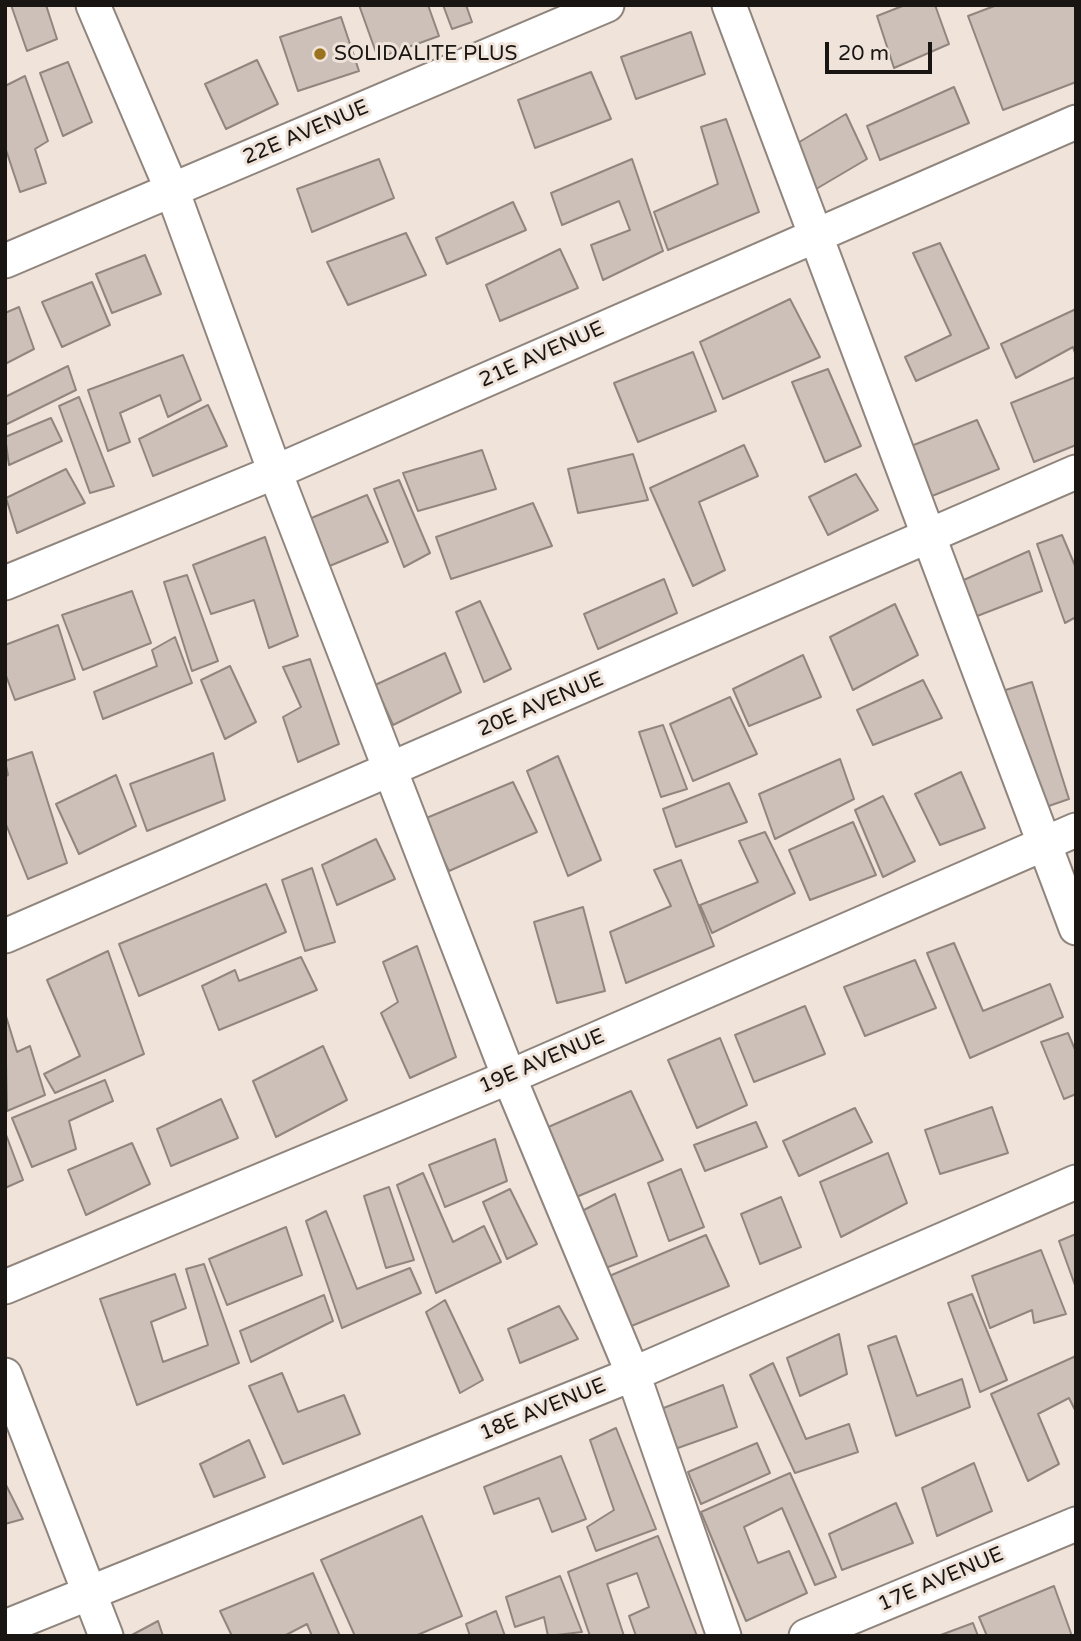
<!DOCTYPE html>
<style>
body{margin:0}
#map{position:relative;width:1081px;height:1641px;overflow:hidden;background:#efe3da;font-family:"Varela Round",sans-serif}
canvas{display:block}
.frame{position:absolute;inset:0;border:7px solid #191512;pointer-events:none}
.scale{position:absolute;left:825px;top:42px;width:107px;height:32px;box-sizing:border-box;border:4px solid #191512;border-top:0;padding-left:9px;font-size:21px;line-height:24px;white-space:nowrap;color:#191512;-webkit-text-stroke:5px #efe3da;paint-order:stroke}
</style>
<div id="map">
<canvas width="1081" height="1641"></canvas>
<div class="frame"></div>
<div class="scale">20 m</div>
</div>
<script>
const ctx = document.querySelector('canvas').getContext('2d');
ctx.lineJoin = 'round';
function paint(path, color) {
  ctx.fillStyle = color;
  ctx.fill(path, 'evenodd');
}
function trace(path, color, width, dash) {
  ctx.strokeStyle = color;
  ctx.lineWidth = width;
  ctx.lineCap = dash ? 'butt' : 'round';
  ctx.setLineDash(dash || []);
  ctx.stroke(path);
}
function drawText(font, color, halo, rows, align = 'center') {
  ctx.font = font + ' "Varela Round",sans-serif';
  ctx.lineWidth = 6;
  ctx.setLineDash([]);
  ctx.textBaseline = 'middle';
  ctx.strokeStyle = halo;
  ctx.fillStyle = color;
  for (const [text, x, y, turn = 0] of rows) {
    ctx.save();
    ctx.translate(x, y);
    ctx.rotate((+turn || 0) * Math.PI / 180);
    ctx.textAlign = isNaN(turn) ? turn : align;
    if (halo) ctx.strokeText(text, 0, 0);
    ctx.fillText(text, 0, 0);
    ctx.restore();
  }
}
const building = new Path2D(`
 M11,5H46L57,39L27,51Z
 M359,5H428L439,36L378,58Z
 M443,5H466L472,22L452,29Z
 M905,5H935L949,44L894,68L877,16Z
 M997,5H1075L1076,82L1003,110L968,16Z
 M341,17L359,71L298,91L280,37Z
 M691,32L705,74L636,99L621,57Z
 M257,60L278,104L226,129L205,84Z
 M68,62L92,122L63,136L40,73Z
 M591,72L611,119L535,148L518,100Z
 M25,76L48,141L35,149L46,183L20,192L5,147V86Z
 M954,87L969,123L880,160L867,126Z
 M846,114L867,159L811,192L791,147Z
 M726,119L759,212L668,250L654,212L718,184L701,127Z
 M379,159L394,198L312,232L297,189Z
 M632,159L663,251L603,280L591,245L630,230L619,201L562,225L551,193Z
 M513,202L526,230L447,264L436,238Z
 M406,233L426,275L348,305L327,262Z
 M940,243L989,348L916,381L905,357L951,335L913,253Z
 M560,249L578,288L500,321L486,285Z
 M145,255L161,294L112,313L96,274Z
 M92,282L110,325L62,347L42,302Z
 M790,299L820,357L723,399L700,342Z
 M19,307L34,349L5,364V313Z
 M1076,309V356L1073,347L1016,378L1001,344Z
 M693,352L716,411L638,442L614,383Z
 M183,355L201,400L168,417L160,395L120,413L130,442L108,451L88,390Z
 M68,366L76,390L5,425V397Z
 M828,369L861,446L825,462L792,382Z
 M1076,377V445L1034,462L1011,403Z
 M79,397L114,486L90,493L59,406Z
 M208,405L227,446L153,476L139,439Z
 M51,418L62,441L9,465L5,437Z
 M977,420L999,469L927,498L906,448Z
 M744,445L758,476L699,502L725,570L693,586L650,488Z
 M482,450L496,489L418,511L403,473Z
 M633,454L648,500L578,513L568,469Z
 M66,469L85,503L17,533L6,498Z
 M856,474L878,510L828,535L809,497Z
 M399,480L430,553L404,567L374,489Z
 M367,495L388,542L327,567L309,519Z
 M533,503L552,546L451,579L436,537Z
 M1062,535L1076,568V617L1065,623L1037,544Z
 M265,537L298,636L269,648L254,600L211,614L193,565Z
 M1029,551L1042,591L972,618L957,583Z
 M187,575L218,661L192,671L164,582Z
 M664,579L677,613L598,649L584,614Z
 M132,591L151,643L83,670L62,615Z
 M480,601L511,669L484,682L456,612Z
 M895,604L918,655L853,690L830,637Z
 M58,625L75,679L15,700L5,673V645Z
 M175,637L192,683L103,719L94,692L157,666L152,650Z
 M445,653L461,692L393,725L375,685Z
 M803,655L821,697L749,726L733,689Z
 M310,659L339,744L298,762L283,717L301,707L283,667Z
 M230,666L256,722L225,739L201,680Z
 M923,680L942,718L873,745L857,710Z
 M1032,682L1069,799L1037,810L999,692Z
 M730,697L757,754L693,781L670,724Z
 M663,725L687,789L661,797L639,732Z
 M32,752L67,863L28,879L5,822V777L8,775L5,761Z
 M213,753L225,800L147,831L130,784Z
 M558,756L601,860L568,876L527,771Z
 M840,759L854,799L775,839L759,794Z
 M961,772L985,828L940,845L915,794Z
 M116,775L136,826L79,854L56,804Z
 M513,782L537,832L449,871L424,819Z
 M729,783L747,822L676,847L663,809Z
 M883,796L915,861L883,877L855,810Z
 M853,822L876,875L810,900L789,850Z
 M765,832L795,893L712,933L700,905L758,882L739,841Z
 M376,839L395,879L337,905L322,865Z
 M681,860L714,946L626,983L610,932L671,906L654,870Z
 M312,868L335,942L305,951L282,880Z
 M266,884L286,932L139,996L119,944Z
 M583,907L605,991L557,1003L534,922Z
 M954,943L983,1011L1050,984L1063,1017L970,1058L927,953Z
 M417,946L456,1057L410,1078L381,1013L398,1002L383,962Z
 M108,951L144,1054L55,1093L44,1074L80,1056L47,980Z
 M301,957L317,990L219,1030L202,986L235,970L239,981Z
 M915,960L936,1008L865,1036L844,987Z
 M805,1006L825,1054L754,1082L735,1035Z
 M5,1013L17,1052L30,1046L45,1095L7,1111Z
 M1068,1033L1076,1052V1094L1064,1099L1041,1042Z
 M720,1038L747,1105L697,1128L668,1060Z
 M323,1046L347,1100L276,1137L253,1081Z
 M105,1080L113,1101L69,1121L76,1149L32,1167L12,1118Z
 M631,1091L663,1160L574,1198L546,1128Z
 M221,1099L238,1138L171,1166L157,1129Z
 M992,1107L1008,1153L940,1174L925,1130Z
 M855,1108L872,1142L799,1176L783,1141Z
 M756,1122L767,1147L705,1171L694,1145Z
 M5,1132L23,1180L5,1188Z
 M495,1139L507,1181L445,1207L429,1165Z
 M132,1143L150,1184L86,1215L68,1170Z
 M888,1153L907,1203L841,1237L820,1182Z
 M681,1169L704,1227L669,1241L648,1183Z
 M423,1173L453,1242L484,1226L501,1262L436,1293L397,1185Z
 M389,1187L414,1260L386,1268L364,1196Z
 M510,1189L537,1244L507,1259L483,1202Z
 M615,1194L637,1256L603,1269L582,1211Z
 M781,1197L801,1247L760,1264L741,1214Z
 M326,1211L357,1289L410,1268L421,1293L342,1328L306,1221Z
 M286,1227L302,1275L227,1305L209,1259Z
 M1076,1234V1288L1059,1241Z
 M706,1235L729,1286L629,1327L607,1277Z
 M1041,1250L1066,1314L1034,1323L1032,1310L990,1328L972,1276Z
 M204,1264L239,1363L137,1405L100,1299L175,1274L186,1308L151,1322L163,1362L208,1345L186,1269Z
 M972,1294L1007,1380L980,1392L948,1303Z
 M324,1295L333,1321L251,1362L240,1331Z
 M445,1300L483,1380L460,1393L426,1312Z
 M559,1306L578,1339L520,1363L508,1329Z
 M839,1334L847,1374L800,1396L787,1358Z
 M896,1336L917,1396L962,1379L970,1407L896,1436L868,1346Z
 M1076,1356V1412L1069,1398L1038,1414L1059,1464L1028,1481L991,1394Z
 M773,1363L806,1439L849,1424L858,1452L795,1473L750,1375Z
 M282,1373L298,1412L344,1395L360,1434L283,1464L249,1386Z
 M723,1385L737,1427L675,1449L661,1409Z
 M616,1428L656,1529L596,1551L587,1527L614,1510L590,1440Z
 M249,1440L265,1477L214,1497L200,1464Z
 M757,1443L770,1473L701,1504L688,1472Z
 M561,1456L586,1519L552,1532L539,1498L494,1514L484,1487Z
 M974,1463L992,1511L937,1536L922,1488Z
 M790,1473L836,1577L815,1585L782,1508L744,1527L758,1563L789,1551L807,1593L746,1621L701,1512Z
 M5,1483L23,1519L5,1524Z
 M896,1503L913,1543L842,1570L829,1534Z
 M422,1516L462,1616L415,1636H355L321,1560Z
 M658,1536L697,1636H636L629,1616L649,1607L637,1573L607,1584L624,1636H590L568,1572Z
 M313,1573L340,1636H312L307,1624L284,1636H232L220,1611Z
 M560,1576L582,1632L548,1636L544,1617L515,1627L506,1597Z
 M1054,1586L1072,1636H987L979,1617Z
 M496,1611L505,1636H470L466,1624Z
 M158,1621L163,1636H130Z
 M973,1623L978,1636H938Z`);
paint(building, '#ccc0b8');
trace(building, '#91867f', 2);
const minor = new Path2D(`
 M93,5L172,190L275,472L509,1077L633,1374L724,1636
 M729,5L1076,928
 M5,261L607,5
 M5,583L275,472L1076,122
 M5,936L1076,472
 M5,1287L509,1077L1076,830
 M5,1375L106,1636
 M5,1627L633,1374L1076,1182
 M806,1636L1076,1524`);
trace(minor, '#90857d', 37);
trace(minor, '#fff', 33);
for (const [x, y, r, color] of [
 [320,54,7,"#9b731f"]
]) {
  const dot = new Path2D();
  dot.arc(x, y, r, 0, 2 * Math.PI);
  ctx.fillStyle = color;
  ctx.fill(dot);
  trace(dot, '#efe3da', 2.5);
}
drawText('21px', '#191512', '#efe3da', [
 ["SOLIDALITE PLUS",334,54]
], 'left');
drawText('21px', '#191512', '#efe3da', [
 ["22E AVENUE",306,133,-23],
 ["21E AVENUE",542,355,-24],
 ["20E AVENUE",541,705,-23],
 ["19E AVENUE",542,1062,-23],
 ["18E AVENUE",543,1410,-22],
 ["17E AVENUE",941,1580,-23]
]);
</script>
